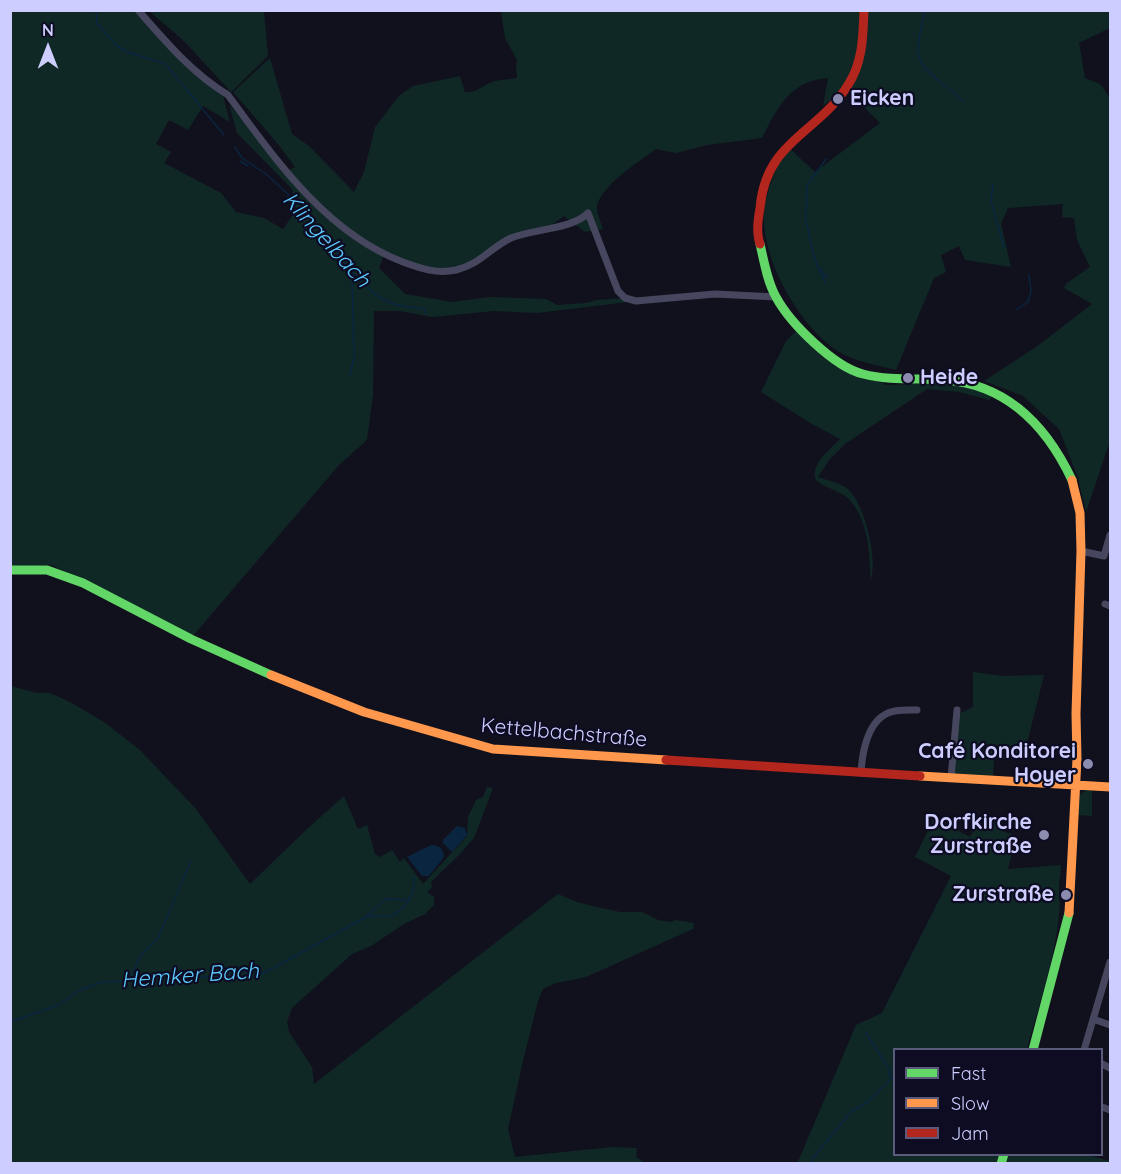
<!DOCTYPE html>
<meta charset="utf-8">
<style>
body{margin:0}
#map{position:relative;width:1121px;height:1174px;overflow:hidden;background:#11111d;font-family:Quicksand,sans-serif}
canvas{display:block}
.frame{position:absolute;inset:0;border:12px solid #cdceff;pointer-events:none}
.legend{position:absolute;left:893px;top:1048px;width:210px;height:108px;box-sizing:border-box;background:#0d0c22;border:2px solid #5a5a7a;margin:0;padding:8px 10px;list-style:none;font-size:18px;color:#cdceff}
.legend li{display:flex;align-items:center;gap:12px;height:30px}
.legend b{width:30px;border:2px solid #5a5a7a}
.north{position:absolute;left:18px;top:18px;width:60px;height:60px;-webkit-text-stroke:4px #0d0c22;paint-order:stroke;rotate:0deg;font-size:16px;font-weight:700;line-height:24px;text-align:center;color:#cdceff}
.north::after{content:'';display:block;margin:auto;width:21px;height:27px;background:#cdceff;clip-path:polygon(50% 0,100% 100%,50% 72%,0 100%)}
</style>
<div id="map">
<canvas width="1121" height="1174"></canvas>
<div class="frame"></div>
<ul class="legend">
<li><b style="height:8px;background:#63d668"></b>Fast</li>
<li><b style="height:8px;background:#ff974d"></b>Slow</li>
<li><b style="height:8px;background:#b3261e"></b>Jam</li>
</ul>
<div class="north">N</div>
</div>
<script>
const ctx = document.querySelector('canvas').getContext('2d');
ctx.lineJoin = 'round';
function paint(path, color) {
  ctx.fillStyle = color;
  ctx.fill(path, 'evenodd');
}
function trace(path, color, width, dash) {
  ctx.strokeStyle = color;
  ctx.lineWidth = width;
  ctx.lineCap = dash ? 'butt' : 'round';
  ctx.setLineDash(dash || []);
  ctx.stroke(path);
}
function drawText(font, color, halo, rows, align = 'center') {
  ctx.font = font + ' Quicksand,sans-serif';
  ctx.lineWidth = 4.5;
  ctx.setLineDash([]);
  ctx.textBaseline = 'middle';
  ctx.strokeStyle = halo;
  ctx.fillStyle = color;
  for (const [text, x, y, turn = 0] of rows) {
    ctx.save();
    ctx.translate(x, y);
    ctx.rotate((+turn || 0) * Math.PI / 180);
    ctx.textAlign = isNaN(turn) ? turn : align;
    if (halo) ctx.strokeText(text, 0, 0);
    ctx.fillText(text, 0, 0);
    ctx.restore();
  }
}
paint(new Path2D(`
 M11,11H137L197,68L223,96L230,122L203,106L188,130L169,120L156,144L171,152L164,163L221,193L236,212L264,218L283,229L296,211L292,189L237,133L229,104L287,171L295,167L278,144L233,92L270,58L292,134L309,146L354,192L364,172L375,127L399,96L413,86L460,76L465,92C478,93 482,85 492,82C500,79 509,80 517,78L516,63L518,62L505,38L501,11H1110V28L1079,43L1085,78L1100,84L1110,98V441L1086,512L1078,478L1059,429L1023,396L984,381L1039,345L1092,304L1064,288L1067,283L1090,267L1077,240L1074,218L1062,217L1063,204L1008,208L1001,224L1011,267L965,260L959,246L941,255L946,272L934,278L896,370C880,366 863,363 847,356C805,337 762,262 764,216C765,191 776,167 788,147L815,172L880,123L851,94L854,88L843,90L823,106L828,78C791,80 777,108 762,138L707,145L676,153L656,149C640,161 595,189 597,210C598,216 601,223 603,229L585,232L564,216L549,227L510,239L478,262L435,272L384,255L379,268L405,294L452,302L490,297L546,299L557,305L586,303L597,300L625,298L636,301L537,313L494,311L432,317L400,311H374L373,394L367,440L339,465L192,637L52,565L11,567Z
 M149,11H264L268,56L231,92L183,40Z
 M797,330C825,362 841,374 884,383L885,385L942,383L975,389L992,397L989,400L959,392L927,389L845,444L829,460L818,477C827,480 837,482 845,487C864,499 878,559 871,580C869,552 869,521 849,499C842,491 815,485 815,477C813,461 831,449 840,439L812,424L761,392L786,341Z
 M973,672L1002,676L1044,675L1023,759H994L993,779L951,778L955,716L973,707Z
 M11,686L37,693H50L70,702L104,722L140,750L196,809L250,884L306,830L344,796L358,829L367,825L375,854L380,857L392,850L400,862L404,858L423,884L467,836L468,817L476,800L483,797L487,787L493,788L474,838L460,854L431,882L432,887L427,892L434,897V905L425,914L404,924L371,946L352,954L292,1008L287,1022L289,1032L312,1067L314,1084L558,894L577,902L597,907L620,912H642L658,920L670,922L676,920L694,923L693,929L586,977L556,983L543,989L538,1001L523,1061L508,1129L515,1157L612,1147L637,1148L636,1157L645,1163H11Z
 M1086,790L1092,791V816L1078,815L1080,795Z
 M981,816L1003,818L998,829L1016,836L1008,869L1061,865L1060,879L1059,880V900L1060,903C1057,953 1040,1001 1027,1049L894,1050V1154H1083L1110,1161V1163L797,1164L856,1025L882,1013L951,876L915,857L934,818L970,837Z`), '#0f2826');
paint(new Path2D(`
 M457,826L465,828L467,835L452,852L443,843V840Z
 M431,845C439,845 444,849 444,857L429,876H422L407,857Z`), '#0a2540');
trace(new Path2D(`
 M96,10L97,23L117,46L130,53L163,63L168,67L224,135
 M925,10C923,23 918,36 918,49C917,71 949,86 964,102
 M235,147L242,158L266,174L301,206L352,272L377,296L396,305L424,309L426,313
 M240,161L248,166
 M993,184L991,201L1004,247
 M287,197L293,201
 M820,269L827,278
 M825,283L814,257L806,220L807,185L826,159
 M1016,310L1028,302L1031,291L1029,275
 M350,376L354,357L352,273
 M368,915L386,899L406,900
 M124,981L133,973L140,956L158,938L191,861
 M10,1022L58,1005L80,990L102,982L133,981L156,975L174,974L185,978L224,976L240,971L262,974L368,916C374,915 381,917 388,916C404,913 416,894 414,878
 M812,1164L813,1158L851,1112L866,1103L892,1078L889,1074L891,1072L866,1033`), '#0a2540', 1.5);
trace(new Path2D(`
 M138,10C165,41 192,73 228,95C275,159 326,233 403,262C422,269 437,274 456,270C481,264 491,247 511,238C533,229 573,229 588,213L618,291L625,298L636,301L715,294L776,297
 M1081,551L1104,556L1110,535
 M1105,604L1110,606
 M861,773C862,754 867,722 888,713C896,709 907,710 917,710
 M951,778L957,710
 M1093,1019L1110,1025
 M1084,1050L1110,962
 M1102,1064L1110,1068
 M1102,1107L1110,1110`), '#46475e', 7);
trace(new Path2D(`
 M760,244C764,261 767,281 776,297C790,323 834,367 863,374C890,381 918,378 946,380C1008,385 1047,427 1072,480
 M10,570H47L83,583L191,639L271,675
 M1033,1050L1069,913
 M1001,1164L1004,1154`), '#63d668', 9);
trace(new Path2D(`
 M271,675L364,712L493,749L666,760
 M920,776L1110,787
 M1069,913L1077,759L1076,714L1081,551L1080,513L1072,480`), '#ff974d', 9);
trace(new Path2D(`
 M760,244C756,232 758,220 760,208C766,140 818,134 848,85C863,62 863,36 864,10
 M666,760L920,776`), '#b3261e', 9);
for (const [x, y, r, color] of [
 [838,99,6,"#8b8cb0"],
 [908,378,6,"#8b8cb0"],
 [1088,764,6,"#8b8cb0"],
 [1044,835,6,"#8b8cb0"],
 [1066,895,6,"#8b8cb0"]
]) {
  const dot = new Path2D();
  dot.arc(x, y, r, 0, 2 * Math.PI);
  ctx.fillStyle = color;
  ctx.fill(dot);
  trace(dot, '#0d0c22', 2);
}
drawText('bold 21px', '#cdceff', '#0d0c22', [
 ["Eicken",850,99,"left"],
 ["Heide",920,378,"left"],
 ["Café Konditorei",1076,752],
 ["Hoyer",1076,776],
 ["Dorfkirche",1032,823],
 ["Zurstraße",1032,847],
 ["Zurstraße",1054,895]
], 'right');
drawText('21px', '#cdceff', '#0d0c22', [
 ["Kettelbachstraße",564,733,5]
]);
drawText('italic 22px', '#5bcaff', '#0d0c22', [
 ["Klingelbach",326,240,48],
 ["Hemker Bach",190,976,-4]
]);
</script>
